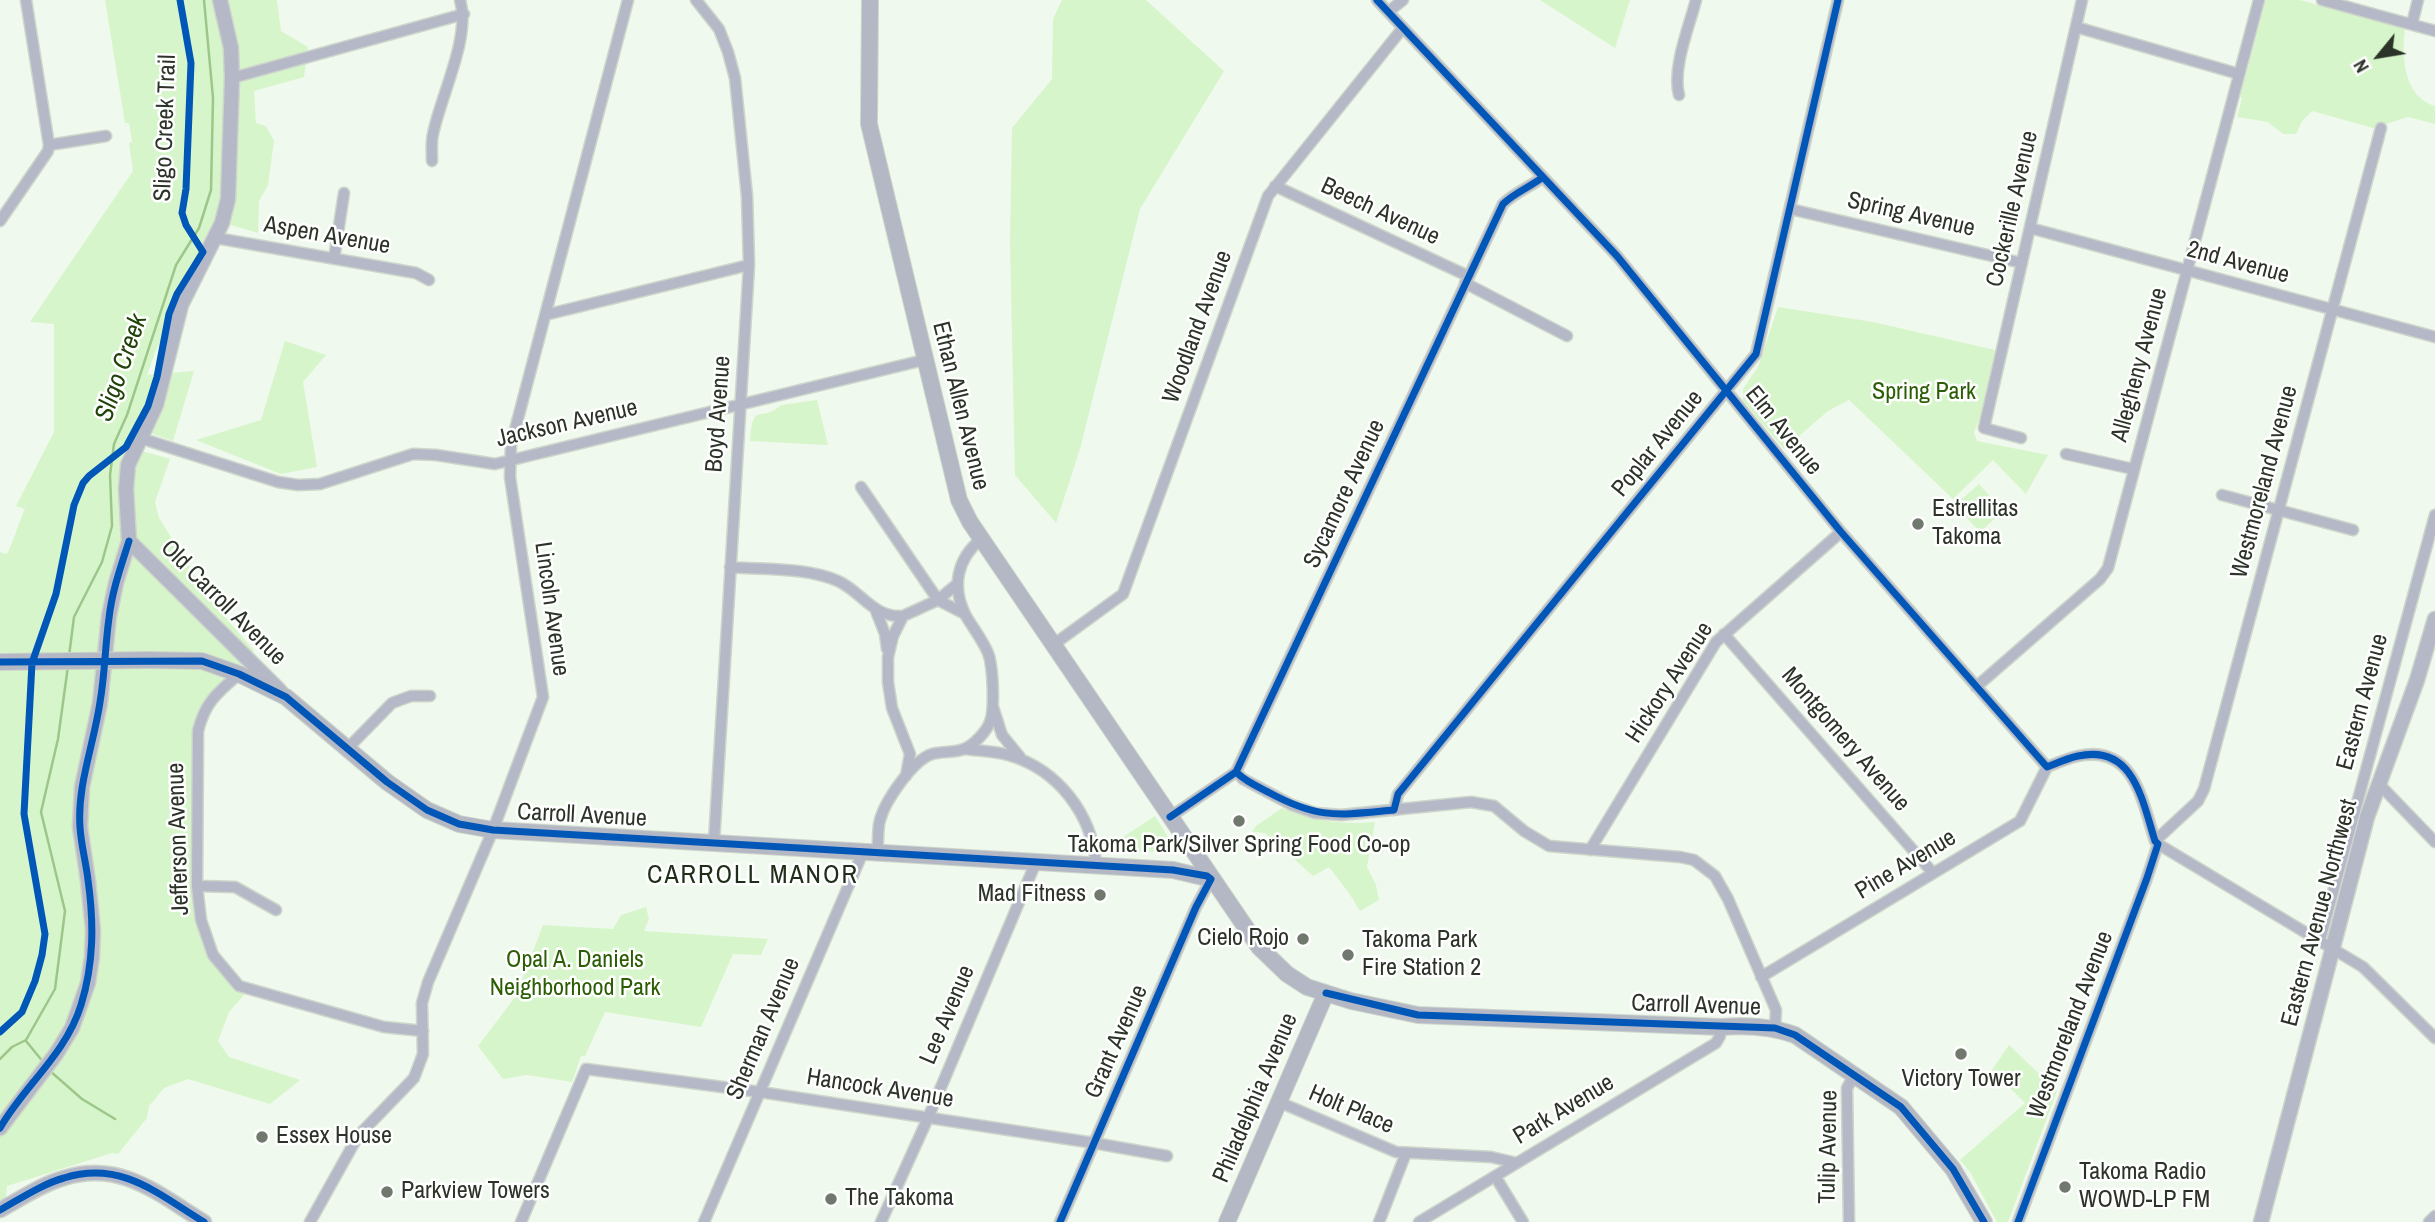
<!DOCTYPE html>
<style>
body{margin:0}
#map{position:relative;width:2435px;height:1222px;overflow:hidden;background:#f0f9ed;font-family:"Archivo Narrow",sans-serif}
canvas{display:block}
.north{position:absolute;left:2344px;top:21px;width:70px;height:70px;-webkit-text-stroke:5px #fff;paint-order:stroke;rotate:240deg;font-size:19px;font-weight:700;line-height:28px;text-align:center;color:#2c3429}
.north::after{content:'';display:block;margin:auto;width:24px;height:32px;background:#2c3429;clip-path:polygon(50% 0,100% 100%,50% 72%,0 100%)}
</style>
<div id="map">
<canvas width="2435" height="1222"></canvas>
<div class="north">N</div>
</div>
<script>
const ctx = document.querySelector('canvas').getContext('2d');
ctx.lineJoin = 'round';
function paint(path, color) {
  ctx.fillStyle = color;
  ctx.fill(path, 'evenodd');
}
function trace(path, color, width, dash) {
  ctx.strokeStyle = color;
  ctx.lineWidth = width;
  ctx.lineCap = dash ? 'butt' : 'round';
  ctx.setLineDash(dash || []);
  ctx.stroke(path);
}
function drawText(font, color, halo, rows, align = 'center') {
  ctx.font = font + ' "Archivo Narrow",sans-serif';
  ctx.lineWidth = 5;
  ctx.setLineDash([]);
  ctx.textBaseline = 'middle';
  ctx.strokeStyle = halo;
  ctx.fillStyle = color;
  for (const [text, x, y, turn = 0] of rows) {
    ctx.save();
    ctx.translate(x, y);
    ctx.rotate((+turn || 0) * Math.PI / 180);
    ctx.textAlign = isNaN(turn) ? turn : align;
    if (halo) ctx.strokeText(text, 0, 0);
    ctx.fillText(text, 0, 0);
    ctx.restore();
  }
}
paint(new Path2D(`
 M105,0H277L281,31L308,47L304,77L254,91L256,123L266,126L274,141L268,185L259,201L258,233L221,222L156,350L147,375L194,371L173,441L148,432L142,451L170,459L155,502L159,518L209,598L254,651L206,701L198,728L196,915L213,960L244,995L229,1012L218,1041L229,1057L300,1080L270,1104L188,1079L164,1088L149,1106L147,1118L118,1154L112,1153L7,1186L6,1198L0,1201V552L7,554C14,540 18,524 25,509L16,506L54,432V324L30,322L133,171L129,143L132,142L129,123H125Z
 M1062,0H1146L1224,71L1140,209L1080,449L1056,523L1015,475L1010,242L1012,128L1052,79L1053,19Z
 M1540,0H1630L1615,48Z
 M2266,0H2299L2401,26V28L2405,30C2401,57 2404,97 2435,106V124L2408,117L2373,128L2312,111L2302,121L2296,134H2283L2268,122L2237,117L2242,98L2240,97Z
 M1778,307L1873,322L1995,350L1981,414L1974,433L1977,441L2048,455L2026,494L1993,460L1953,499L1849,400L1828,411L1784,449L1743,401V389L1758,367Z
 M285,341L326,355L303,382L317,467L281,474L196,440L261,420Z
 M817,400L828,445L750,441C753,399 761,424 781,405Z
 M1979,484L2003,511L1980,532L1955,505Z
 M1282,808C1313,821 1342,825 1375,822L1367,867L1376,885L1379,900L1360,911L1349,893L1329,867L1313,876L1265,833L1252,832L1256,826Z
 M1155,816L1170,840L1175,845L1173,853L1141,851L1136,854L1107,853L1105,849Z
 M646,907L649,919L644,931L768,939L761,955L733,954L701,1027L605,1012L585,1056H581L572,1082L527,1075L503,1079L478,1046L516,996L543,925L613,929L621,915Z
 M2009,1045L2057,1091L2008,1222H1997L1970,1172L1960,1160L2025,1103L1992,1070Z`), '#d7f5ca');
trace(new Path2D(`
 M69,656L74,617L102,562L112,526L110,475L114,444L127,415L176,265L199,228L211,190L213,98L204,0
 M26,1041L44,1063
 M0,1059L12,1047L26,1040L55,989L65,911L41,812L58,739L68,666
 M50,1071L82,1099L115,1119`), '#9dc78a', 2.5);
const minor = new Path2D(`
 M696,0L719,29L728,52L735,78L747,196L749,265L714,842
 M1377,0L1617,256L1841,532L2047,767
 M2322,0L2435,31
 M1388,12L1403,0
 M2412,24L2418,0
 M2076,27L2239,74
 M232,78L464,14
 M1679,95C1672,68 1689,27 1696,0
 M49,145L106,136
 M432,161C432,152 431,142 433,134C441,95 471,37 460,0
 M1275,186L1468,276
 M1790,209L2022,263
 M0,221L48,151L49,145L26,0
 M2030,228L2435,337
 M216,238L416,273L429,280
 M334,259L344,193
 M1465,283L1567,336
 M545,315L749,265
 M140,438L278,482L298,485L320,484L413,454L436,455L495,464L924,360
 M2021,438L1984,428L2082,0
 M2066,454L2133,469
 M861,487L938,600L965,614
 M2222,495L2353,530
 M730,567C765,570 805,567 838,581C862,592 873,618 903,616
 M876,611L885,634L887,649
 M1724,634L1933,873
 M1053,645L1123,594L1268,196L1402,29
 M239,674C218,692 205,702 198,731L197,886L201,920L213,955L239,986L384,1027L423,1031
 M1976,687L2100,579L2108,568L2259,0
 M993,707L1002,735L1020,757
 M347,749L392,703L411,696H430
 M965,749C979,751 994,751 1008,755C1058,769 1093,815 1096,866
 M1236,772L1243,779L1292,805L1315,813L1341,815L1471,802L1494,806L1524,831L1549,846L1680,857L1694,860L1715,876L1728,899L1776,1010L1775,1028
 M906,776L910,754L892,708L888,682V657L893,636L903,616L938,600L957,584
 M2379,784L2435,842
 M1394,810L1398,794L1756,354L1838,0
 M1170,817L1236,772L1503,204C1514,193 1530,187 1543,177
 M2155,841L2198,801L2204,789L2381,128
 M2158,844L2363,967L2435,1038
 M1590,850L1716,642L1841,532
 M877,852C879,842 877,830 880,820C885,801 913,760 932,754C942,751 955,753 964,749C974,745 986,732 990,722C995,709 993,666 988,653C982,639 973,628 966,616C951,587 957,559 981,539
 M197,886L235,887L276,910
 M2320,940L2435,515
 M1761,977L2020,821L2047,767
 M1279,1102L1396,1152L1491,1157L1517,1163
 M1495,1176L1523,1222
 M310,1222L358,1136L414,1078L423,1054L422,1003L428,982L493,830L543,697L510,477L511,445L628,0
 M521,1222L586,1069L760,1092L1094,1143L1167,1156
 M704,1222L863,852
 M881,1222L928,1118L1036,862
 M1060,1222L1196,907L1211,879
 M1379,1222L1406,1153
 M1419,1222L1716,1043L1720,1036L1721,1027
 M1849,1222L1847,1088L1855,1074
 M2018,1222L2147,878L2158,844L2155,841C2142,800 2134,744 2078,756C2068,758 2057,763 2047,767
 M2429,1222L2435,1216`);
const tertiary = new Path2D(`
 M129,541L280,691
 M0,1128L56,1054L72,1028L88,983L92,957L93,930L88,881L80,827L82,787L100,703L109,616L116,583L129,541L126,489L128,465L156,405L181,305L222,223L228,199L232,78L231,48L220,0
 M0,1210C20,1199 42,1184 64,1178C121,1160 158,1194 204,1222
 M2261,1222L2367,817L2417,680L2435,619`);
const secondary = new Path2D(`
 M870,0L869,124L959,500L970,522L1259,947L1287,974L1307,987L1351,1001L1418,1015L1721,1027C1747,1025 1770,1026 1795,1035L1901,1107L1953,1169L1984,1222
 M148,660L202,661L239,674L286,697L387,782L427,810L459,824L493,830L1173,870L1211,879
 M1227,1222L1326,993`);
trace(minor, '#ced5cb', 13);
trace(tertiary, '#ced5cb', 17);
trace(secondary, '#ced5cb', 18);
trace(minor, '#b5b8c7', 10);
trace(tertiary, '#b5b8c7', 14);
trace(secondary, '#b4b7c4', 16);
const secondaryBridge = new Path2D(`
 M0,662L148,660`);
trace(secondaryBridge, '#ced5cb', 18, []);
trace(secondaryBridge, '#b4b7c4', 16);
trace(new Path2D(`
 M1377,0L1617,256L1841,532L2047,767C2057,763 2068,758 2078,756C2134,744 2142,800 2155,841L2158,844L2147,878L2018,1222
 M0,662L202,661L239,674L286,697L387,782L427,810L459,824L493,830L1173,870L1207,876L1211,879L1196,907L1060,1222
 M1236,772C1245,781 1256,786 1268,792C1319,820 1339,815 1394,810L1398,794L1756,354L1838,0
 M1170,817L1236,772L1503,204C1514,193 1530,187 1543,177
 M1326,993L1418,1015L1775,1028L1795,1035L1901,1107L1953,1169L1984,1222
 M0,1032L22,1012L35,981L42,955L45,934L24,814L32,663L56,594L74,505L83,483L89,476L126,447L148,406L157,377L169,314L177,294L203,252L186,225L182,213L186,189L191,63L180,0
 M0,1128C24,1086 66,1054 81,1005C94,963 94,923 88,880C86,862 81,845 80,827C77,785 94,744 100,702C105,674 105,646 109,618C112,591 121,566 129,541
 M0,1210C20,1199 42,1184 64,1178C121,1160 158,1194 204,1222`), '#0057b8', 7);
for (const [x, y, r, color] of [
 [1918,524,7,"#71796e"],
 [1239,821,7,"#71796e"],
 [1100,895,7,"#71796e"],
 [1303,939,7,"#71796e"],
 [1348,955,7,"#71796e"],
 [1961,1054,7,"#71796e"],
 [262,1137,7,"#71796e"],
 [2065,1187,7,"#71796e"],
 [387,1192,7,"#71796e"],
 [831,1199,7,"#71796e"]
]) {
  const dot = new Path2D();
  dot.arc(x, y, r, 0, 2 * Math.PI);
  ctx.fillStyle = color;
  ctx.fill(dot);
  trace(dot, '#fff', 2.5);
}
drawText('24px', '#2c3429', '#fff', [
 ["Sligo Creek Trail",166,128,-88],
 ["Cockerille Avenue",2013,209,-77],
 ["Beech Avenue",1380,212,25],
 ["Spring Avenue",1911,215,13],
 ["Aspen Avenue",327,236,10],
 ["2nd Avenue",2238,263,15],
 ["Woodland Avenue",1198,327,-70],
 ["Allegheny Avenue",2140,365,-75],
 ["Ethan Allen Avenue",960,406,76],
 ["Boyd Avenue",719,414,-86],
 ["Jackson Avenue",567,424,-13],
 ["Elm Avenue",1783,431,51],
 ["Poplar Avenue",1658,444,-51],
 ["Westmoreland Avenue",2265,482,-75],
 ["Sycamore Avenue",1345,494,-65],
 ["Old Carroll Avenue",223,603,45],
 ["Lincoln Avenue",551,609,82],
 ["Hickory Avenue",1670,683,-57],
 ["Eastern Avenue",2363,702,-75],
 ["Montgomery Avenue",1845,740,49],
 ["Carroll Avenue",582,816,3],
 ["Jefferson Avenue",179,839,-92],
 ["Pine Avenue",1906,865,-31],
 ["Eastern Avenue Northwest",2320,913,-75],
 ["Carroll Avenue",1696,1006,2],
 ["Lee Avenue",948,1015,-67],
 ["Westmoreland Avenue",2071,1025,-69],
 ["Sherman Avenue",764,1029,-67],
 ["Grant Avenue",1117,1042,-66],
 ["Hancock Avenue",880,1089,9],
 ["Philadelphia Avenue",1256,1098,-67],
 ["Holt Place",1351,1110,23],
 ["Park Avenue",1564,1110,-31],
 ["Tulip Avenue",1829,1147,-89]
]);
drawText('24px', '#2b5d05', '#fff', [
 ["Spring Park",1924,393],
 ["Opal A. Daniels",575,961],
 ["Neighborhood Park",575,989]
]);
drawText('24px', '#2c3429', '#fff', [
 ["Estrellitas",1932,510],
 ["Takoma",1932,538],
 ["Takoma Park/Silver Spring Food Co-op",1239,846,"center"],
 ["Mad Fitness",1086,895,"right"],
 ["Cielo Rojo",1289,939,"right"],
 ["Takoma Park",1362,941],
 ["Fire Station 2",1362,969],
 ["Victory Tower",1961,1080,"center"],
 ["Essex House",276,1137],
 ["Takoma Radio",2079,1173],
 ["WOWD-LP FM",2079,1201],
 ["Parkview Towers",401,1192],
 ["The Takoma",845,1199]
], 'left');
drawText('italic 26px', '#20430a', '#fff', [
 ["Sligo Creek",122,368,-71]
]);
ctx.letterSpacing = '2px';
drawText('26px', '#202f19', '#fff', [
 ["CARROLL MANOR",753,876]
]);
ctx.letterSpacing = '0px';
</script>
